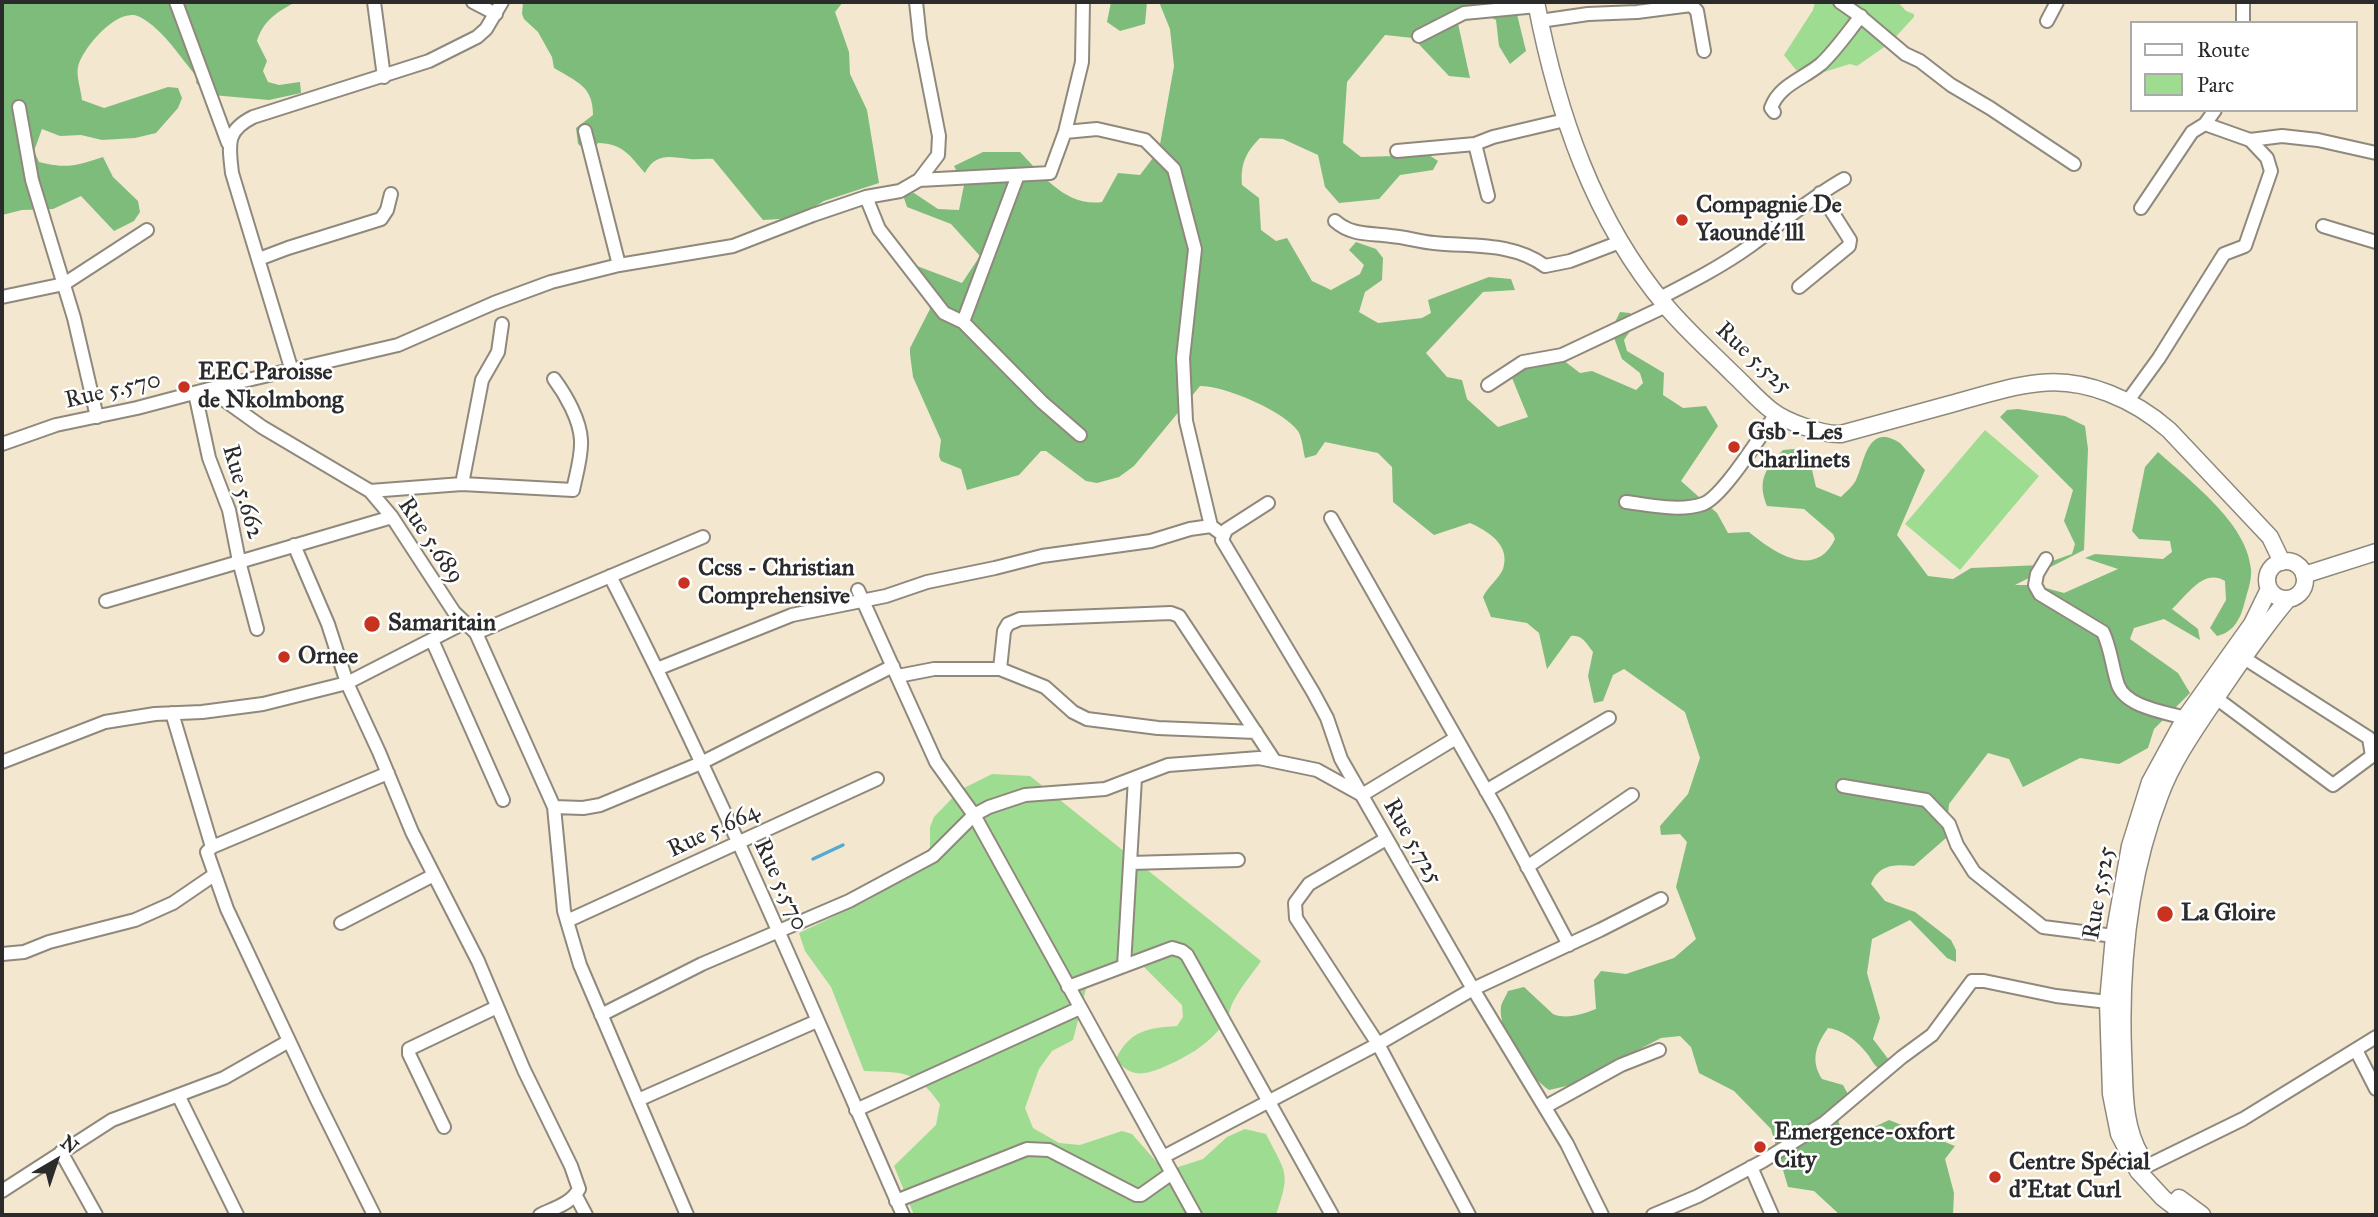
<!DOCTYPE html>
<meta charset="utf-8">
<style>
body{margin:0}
#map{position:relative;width:2378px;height:1217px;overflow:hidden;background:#f3e7cf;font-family:"IM FELL Great Primer",serif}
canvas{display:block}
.frame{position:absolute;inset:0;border:4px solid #2b2b2b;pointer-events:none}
.legend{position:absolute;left:2130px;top:21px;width:228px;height:91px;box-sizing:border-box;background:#fff;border:2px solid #aaa;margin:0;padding:9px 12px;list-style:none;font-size:21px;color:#2b2b2b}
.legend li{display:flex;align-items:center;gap:14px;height:35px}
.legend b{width:35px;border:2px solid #aaa}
.north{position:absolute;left:21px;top:1126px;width:70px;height:70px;-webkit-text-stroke:5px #fff;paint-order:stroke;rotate:39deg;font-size:19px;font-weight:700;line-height:28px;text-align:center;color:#2b2b2b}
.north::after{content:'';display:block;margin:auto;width:24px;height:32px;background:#2b2b2b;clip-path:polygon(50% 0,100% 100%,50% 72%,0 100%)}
</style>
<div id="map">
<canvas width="2378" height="1217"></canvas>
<div class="frame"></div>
<ul class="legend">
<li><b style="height:9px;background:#fff"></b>Route</li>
<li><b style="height:19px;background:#9edc91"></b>Parc</li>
</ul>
<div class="north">N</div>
</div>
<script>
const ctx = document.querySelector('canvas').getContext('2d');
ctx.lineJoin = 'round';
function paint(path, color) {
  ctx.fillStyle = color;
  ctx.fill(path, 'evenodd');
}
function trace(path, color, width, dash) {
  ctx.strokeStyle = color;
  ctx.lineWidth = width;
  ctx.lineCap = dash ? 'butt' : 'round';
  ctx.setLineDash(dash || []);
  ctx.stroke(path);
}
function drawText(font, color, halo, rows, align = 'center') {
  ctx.font = font + ' "IM FELL Great Primer",serif';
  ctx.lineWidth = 5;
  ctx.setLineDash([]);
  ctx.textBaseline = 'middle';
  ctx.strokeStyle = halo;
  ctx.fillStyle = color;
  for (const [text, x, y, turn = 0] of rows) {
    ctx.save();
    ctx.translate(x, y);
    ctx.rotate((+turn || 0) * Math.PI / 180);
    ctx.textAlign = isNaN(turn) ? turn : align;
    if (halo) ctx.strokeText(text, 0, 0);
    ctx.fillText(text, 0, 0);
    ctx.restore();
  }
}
paint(new Path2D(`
 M1815,2H1898L1906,11L1914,14V17L1890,43L1857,66L1850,64L1824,72L1796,70L1784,55L1813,10Z
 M1985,430L2039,476L1960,570L1905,524Z
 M992,774L1030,776L1261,961C1252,974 1241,987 1233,1002C1230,1008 1229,1016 1225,1022C1208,1046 1185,1058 1159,1069C1140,1076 1129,1076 1116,1059C1130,1030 1148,1028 1177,1026L1183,1017L1182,1005L1142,965L1122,960L1111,963L1087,985L1073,1040L1052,1051L1039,1069L1025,1108L1033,1128L1059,1143L1080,1145L1122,1131L1132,1134L1161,1167L1172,1169L1203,1159L1227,1137L1245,1129L1266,1134C1286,1174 1291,1171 1276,1215H914L894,1166L936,1125L940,1104C915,1069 904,1073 864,1071L831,987L805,951L799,933L868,900L921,866L930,851V827L934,817L960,790Z`), '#9edc91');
paint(new Path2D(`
 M2,2H290L292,4C275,13 263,22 257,41L267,61L263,71L268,82L279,85L300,82L301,93L269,100L212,95L196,83L197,77C180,57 163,29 140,17C119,5 82,48 78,67C76,76 81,90 82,100L104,108L168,87L178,88L182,98L178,108L156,133L135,138L102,140L81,135L60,136L42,129L34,151L39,162C68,169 75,166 103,157L113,177L138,201L140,212L134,221L114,231L81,196L53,209L22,210L2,215Z
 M523,2H843L835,12L849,52L850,74L867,110L879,183L824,201L796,218L763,220L713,159C705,158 698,160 690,159C670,157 656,152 645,173C629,155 624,144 598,143L592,151H587L578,144L576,128L593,115C593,86 577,82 554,68L552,57L538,32L524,19L522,14Z
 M1111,2L1129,4L1132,2H1147L1145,24L1120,31L1107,22Z
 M1159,2H1514L1526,51L1510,64L1499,46L1496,20L1472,8L1457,19L1470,78L1449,76L1413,38L1385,35L1347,82L1343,143L1361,157L1429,155L1438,161L1433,170L1400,175L1379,199L1339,203L1325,187L1318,155L1283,139L1260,138C1246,152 1240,164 1242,185L1259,198L1261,230L1276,241L1287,238L1312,281L1331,290L1360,274L1364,265L1349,250L1356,242L1376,249L1383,258L1382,280L1365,292L1359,312L1378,323L1422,318L1431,313L1428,300L1489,277L1511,279L1515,290L1483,292L1426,353L1447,377L1462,380L1467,399L1498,427L1528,417L1512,378L1529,365L1563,360L1580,373L1592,371L1636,390L1643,383L1640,373L1622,359L1611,330L1620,312L1630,313L1636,322L1624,340L1627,351L1664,373L1663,395L1683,408L1706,406L1718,426L1681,481L1717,513L1728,533L1749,532C1773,552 1815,581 1835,539L1833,534L1804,509L1767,506C1757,481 1765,469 1783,450L1795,449L1809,457L1816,487L1841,497C1846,492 1853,486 1856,480C1865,462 1867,422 1900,443L1925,470L1897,535L1928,576L1953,579L1971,568L2041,565L2072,554L2075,544L2064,521L2073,490L2000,417L2007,410L2018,409L2065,416L2085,426L2088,449L2084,550L2015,585H2035L2064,593L2118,569L2085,558L2095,554L2163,559L2172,552L2170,541L2139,539L2132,531L2145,467L2158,452C2190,481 2247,523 2251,569C2252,579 2248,590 2245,601C2241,617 2235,632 2217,636L2210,628L2226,600L2225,581C2204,568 2188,594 2172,609L2198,629L2200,640L2164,619L2134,628L2130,639L2178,673L2190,693L2154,729L2148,748L2119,764L2080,758L2023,787L2009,759L1988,753L1949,804L1946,838L1914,866C1895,864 1879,864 1871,884L1885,901L1915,912L1951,940L1956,950V962L1947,958L1910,920L1872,939L1867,973L1880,1018L1873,1039L1892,1064L1884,1072C1873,1067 1872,1058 1864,1050C1855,1039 1842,1030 1828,1028C1816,1045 1810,1060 1822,1079L1843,1085L1849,1096L1836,1113L1842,1133L1851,1138L1889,1120L1955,1146L1945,1159L1954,1193L1953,1215H1840L1814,1191L1788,1187L1771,1129L1734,1091L1699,1073L1691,1047L1680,1036L1661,1038L1571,1085L1549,1090C1530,1077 1497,1032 1501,1006C1502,1002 1506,996 1508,991L1524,987L1553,1014C1567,1020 1582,1014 1596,1009L1594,980L1601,971L1626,974L1674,958L1696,939L1676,887L1687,842L1680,834L1661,835L1660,826L1688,794L1700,758L1685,712L1624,669L1613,675L1603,701L1594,703L1588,676L1593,652C1587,644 1582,634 1571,636L1547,669L1539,633L1527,623L1491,617L1483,597C1488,586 1499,579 1503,569C1511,545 1488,531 1470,523L1434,535L1393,502L1392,467L1378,453L1325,442L1316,455L1305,458C1303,450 1302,437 1298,431C1282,410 1225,386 1200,386L1134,466L1119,477L1097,483L1086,481L1046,451H1041L1019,475L967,490L961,469L941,461L939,456L941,440L913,377L910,354V348L930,309L917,266L962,283L980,256L951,224L907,207L903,195L914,193L938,209L959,210L964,185L954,166L983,152H1020C1042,175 1066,207 1102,202L1118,173L1140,175L1159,150L1174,66L1170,29Z`), '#7ebc7b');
trace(new Path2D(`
 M813,859L843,845`), '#54abd1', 3.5);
const minor = new Path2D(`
 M176,2L228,143
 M374,2L384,77
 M473,2L496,14
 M1840,2L1860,16L1905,54L1920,61L1951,85L1990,108L2074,164
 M1540,21L1588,14L1637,12L1691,5L1697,11L1704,51
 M2047,21L2057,2
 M2243,23V2
 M1419,36L1464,13L1537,6
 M19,107L32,180L74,318L97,417
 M1774,112L1771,108C1779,85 1803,79 1821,64C1836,50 1848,32 1861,16
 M2205,124L2250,140L2282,136L2318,140L2376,153
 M585,131L619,265
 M1065,132L1097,129L1145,140L1174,169L1195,249L1183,358L1186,421L1211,526
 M1475,144L1488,196
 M1397,151L1475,144L1493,137L1565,120
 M919,180L1050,173L1065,132L1082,62L1083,2
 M866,197L879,229L944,313L963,322L1042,402L1080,435
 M2141,208L2192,132L2205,124L2215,110
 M1335,221C1352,236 1370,233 1391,236C1406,237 1420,242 1434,243C1472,247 1513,242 1545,266L1570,261L1620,242
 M2323,226L2376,242
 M259,259L288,248L381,219L387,210L391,194
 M1799,287L1849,246L1850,240L1820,193
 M2,297L64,284L147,230
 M1660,298C1691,282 1722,266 1750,246C1782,223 1810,198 1844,179
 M963,322L1018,175
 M292,371L232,173C229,145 225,131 253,117L429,61L477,37L486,29L502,2
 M1488,385L1523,362L1562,355L1666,306
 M209,389L262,427L370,491L392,517L454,612L476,633L703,537
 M195,393L209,458L229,510L239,561L257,629
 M2127,402L2159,358L2224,254L2245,246L2271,171L2267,158L2250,140
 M2,444L56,425L137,408L209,389L398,345L494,303L551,282L619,265L733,246L813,215L866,197L900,191L919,180L938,155L939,136L920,39L916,2
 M462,484L482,380L498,352L502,324
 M370,491L462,484L573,490C576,475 582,456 581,440C580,420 566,395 554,379
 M1626,502C1650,505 1680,512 1703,504C1723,497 1762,433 1776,414
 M1268,503L1226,530L1222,540L1313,692L1327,718L1341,759L1473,989L1567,1144L1602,1215
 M1331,518L1499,813L1569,945
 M294,545L328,624L347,683L379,752L412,832L478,961L524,1070L571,1166L579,1189C571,1204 554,1208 540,1215
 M2046,559L2037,574L2035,585L2040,594L2103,632C2111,649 2112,667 2118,685C2126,707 2165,712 2185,718
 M610,576C717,784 809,1001 903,1215
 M858,590L936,762L974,815L1195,1215
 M106,601L392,517
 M476,633L554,807L564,911L580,965L687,1215
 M432,640L503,800
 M657,669L792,615L886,596L927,582L995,568L1042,556L1151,541L1190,529L1211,526L1223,535
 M1000,669L1004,631L1008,624L1020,619L1171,613L1179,616L1274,760
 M898,676L934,669H1000L1045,687L1073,712L1087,719L1158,728L1256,732
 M2216,698L2333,785L2372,756L2369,738L2244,658
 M172,713L212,847
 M2,762L105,722L155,714L202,712L263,704L347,683L464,623
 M1843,786L1926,800L1949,824L1957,845L1974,872L2043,927L2114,936
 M1486,791L1609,718
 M554,807L583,808L600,805L701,763L893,666
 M1386,839L1309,884L1295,903L1296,918L1378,1044L1469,1215
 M1130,863L1238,860
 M1527,867L1632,795
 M567,921L877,779
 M341,923L432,876
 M2,954L24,952L49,942L135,920L173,903L214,875
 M1124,966L1135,778
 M1068,987L1172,948L1182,951L1187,955L1332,1215
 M601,1015L702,964L849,901L933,856L974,815L989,807L1025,795L1105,789L1168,765L1259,758L1317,770L1362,795L1456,738
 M2356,1050L2376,1089
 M179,1097L237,1215
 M638,1100L817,1021
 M1545,1107L1621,1065L1659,1050
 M856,1110L1080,1008
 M444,1127L409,1054V1049L497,1007
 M61,1152L96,1215
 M1163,1157L1378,1044L1473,989L1600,930L1661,899
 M2147,1166L2243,1119L2376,1037
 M1751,1167L1772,1215
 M2,1191L112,1120L224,1078L289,1041
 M576,1196L586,1215
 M896,1201L1027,1149L1049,1150L1136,1195H1141L1172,1173
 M374,1215L316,1098L227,909L207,852L212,847L388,773
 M1653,1215L1698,1196L1763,1161L1824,1123L1902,1057L1932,1035L1972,981H1984L2056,996L2108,1002`);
const tertiary = new Path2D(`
 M1536,2C1557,111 1593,220 1666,306C1686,330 1711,352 1733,374C1746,386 1758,400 1771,410C1786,422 1823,435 1841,434C1878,424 1914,414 1951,404C1980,396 2010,386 2040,383C2086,378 2135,400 2169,430L2270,537L2282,562
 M2267 580a19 19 0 1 1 38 0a19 19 0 1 1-38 0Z
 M2304,575L2376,552
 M2141,1156C2122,1124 2125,1087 2123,1052C2120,967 2129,875 2160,795C2173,760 2196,728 2216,698C2239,664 2262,630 2288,599
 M2179,1198L2202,1215
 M2185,1215L2163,1198L2138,1171L2119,1134L2111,1094L2108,1002L2114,936L2130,846L2150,782L2185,718L2252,624L2269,589`);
trace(minor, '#8f897d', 16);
trace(tertiary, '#8f897d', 19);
trace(minor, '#fff', 12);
trace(tertiary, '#fff', 16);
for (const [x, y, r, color] of [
 [1682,220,7,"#c8321e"],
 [184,387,7,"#c8321e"],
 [1734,447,7,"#c8321e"],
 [684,583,7,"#c8321e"],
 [372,624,9,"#c8321e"],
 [284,657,7,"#c8321e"],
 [2165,914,9,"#c8321e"],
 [1760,1147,7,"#c8321e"],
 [1995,1177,7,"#c8321e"]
]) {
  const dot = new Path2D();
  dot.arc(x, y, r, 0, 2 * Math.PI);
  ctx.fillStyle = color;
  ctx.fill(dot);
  trace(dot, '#fff', 2.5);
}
drawText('bold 24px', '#2b2b2b', '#fff', [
 ["Compagnie De",1696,206],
 ["Yaoundé lll",1696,234],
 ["EEC Paroisse",198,373],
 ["de Nkolmbong",198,401],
 ["Gsb - Les",1748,433],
 ["Charlinets",1748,461],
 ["Ccss - Christian",698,569],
 ["Comprehensive",698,597],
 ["Samaritain",388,624],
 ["Ornee",298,657],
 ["La Gloire",2181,914],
 ["Emergence-oxfort",1774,1133],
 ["City",1774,1161],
 ["Centre Spécial",2009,1163],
 ["d'Etat Curl",2009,1191]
], 'left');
drawText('24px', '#2b2b2b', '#fff', [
 ["Rue 5.525",1753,359,43],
 ["Rue 5.570",113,391,-13],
 ["Rue 5.662",242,492,74],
 ["Rue 5.689",430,541,56],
 ["Rue 5.664",714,831,-25],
 ["Rue 5.725",1412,842,60],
 ["Rue 5.570",780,885,65],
 ["Rue 5.525",2100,893,-80]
]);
</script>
